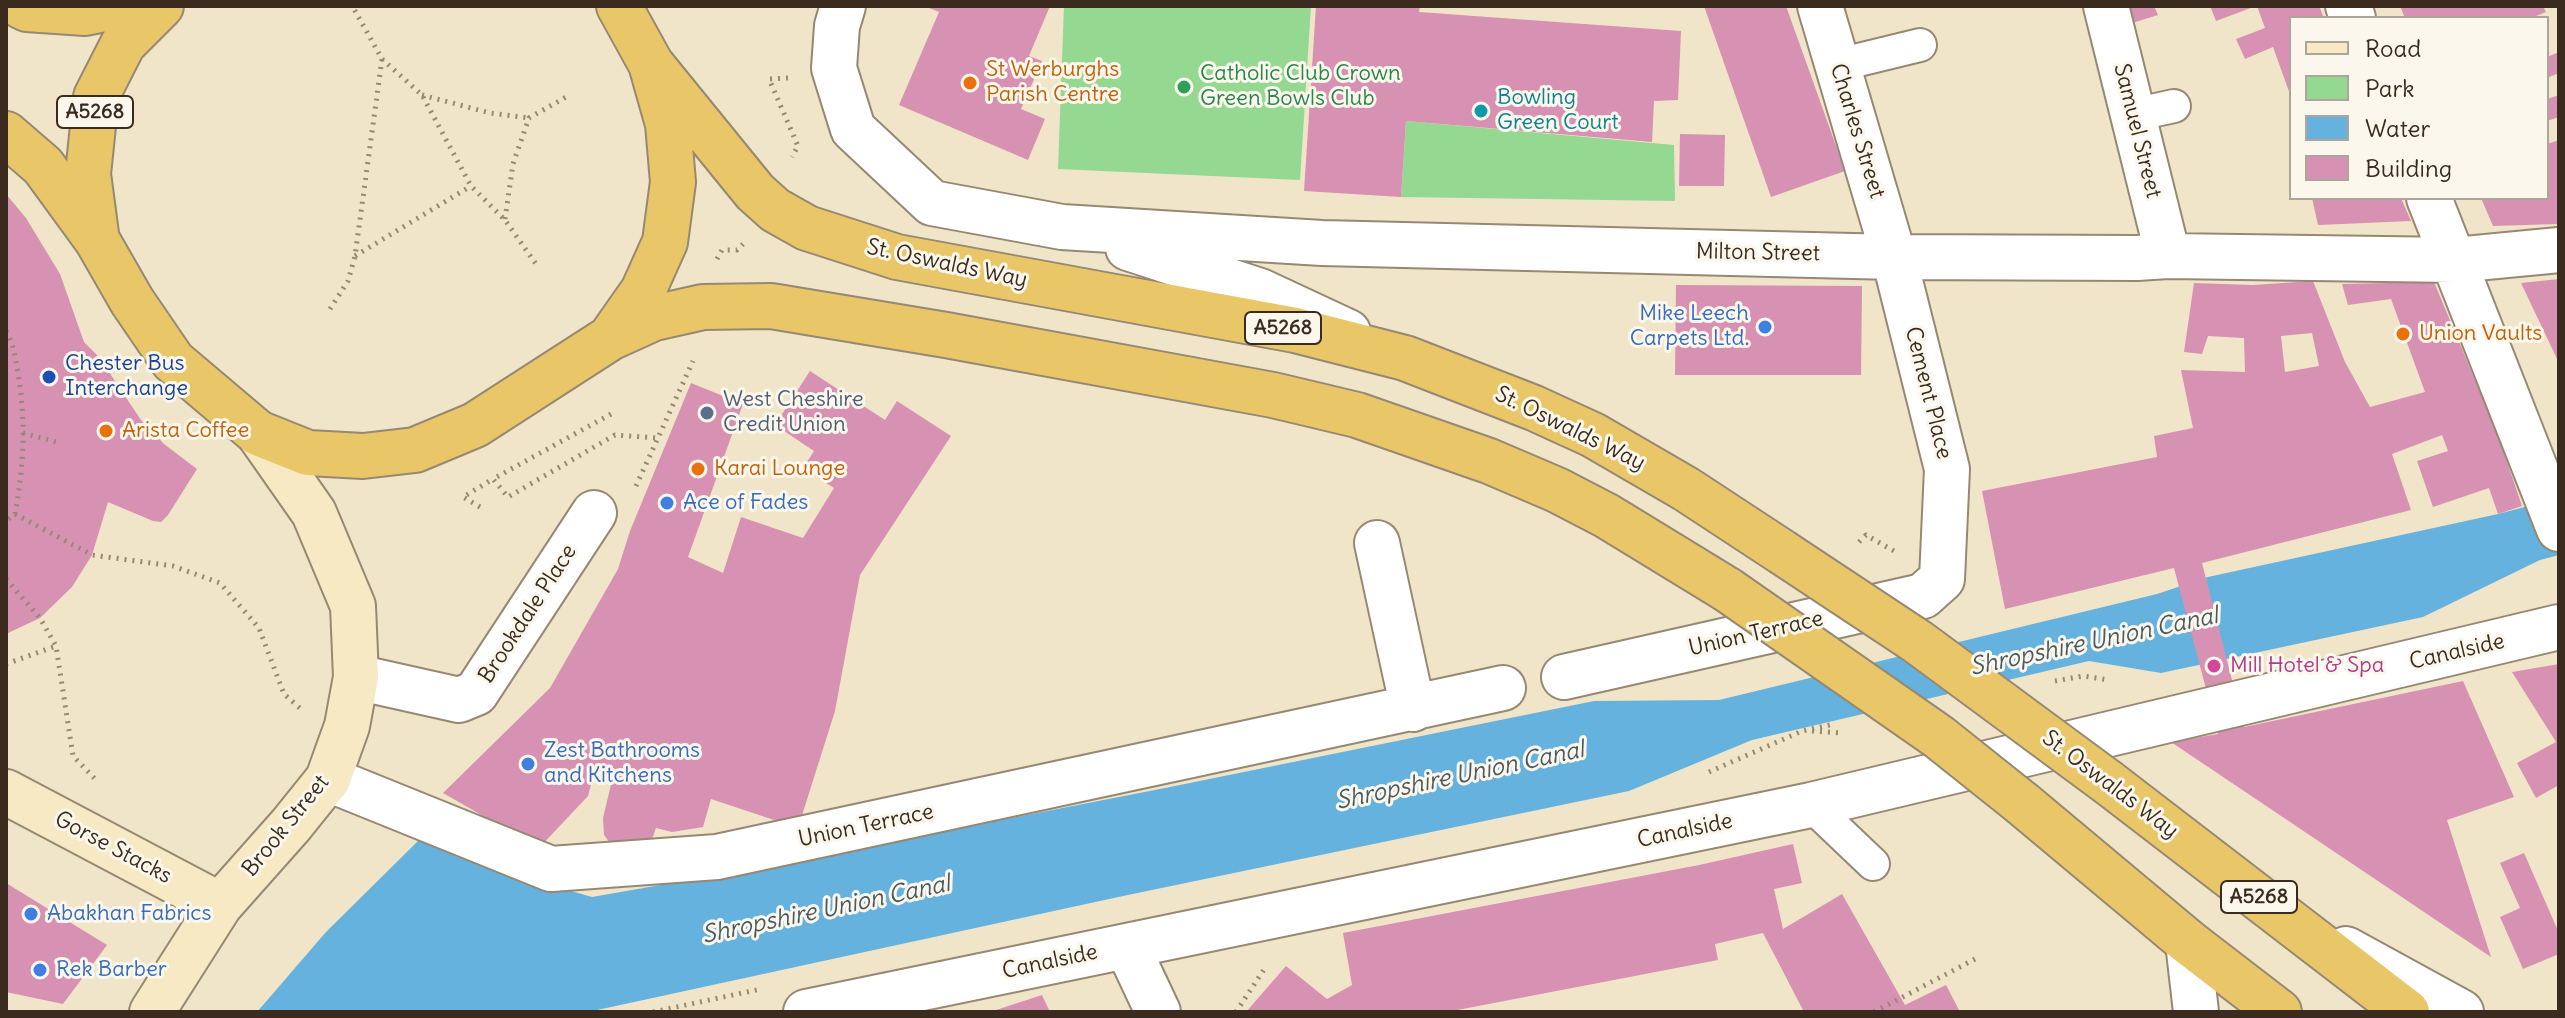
<!DOCTYPE html>
<style>
body{margin:0}
#map{position:relative;width:2565px;height:1018px;overflow:hidden;background:#f0e5c8;font-family:Delius,sans-serif}
canvas{display:block}
.frame{position:absolute;inset:0;border:8px solid #3b2a1e;pointer-events:none}
.legend{position:absolute;left:2289px;top:16px;width:260px;height:184px;box-sizing:border-box;background:#fbf7ec;border:2px solid #aea59a;margin:0;padding:10px 14px;list-style:none;font-size:24px;color:#3b2a1e}
.legend li{display:flex;align-items:center;gap:16px;height:40px}
.legend b{width:40px;border:2px solid #aea59a}
</style>
<div id="map">
<canvas width="2565" height="1018"></canvas>
<div class="frame"></div>
<ul class="legend">
<li><b style="height:10px;background:#f6e9c3"></b>Road</li>
<li><b style="height:22px;background:#94d891"></b>Park</li>
<li><b style="height:22px;background:#65b2de"></b>Water</li>
<li><b style="height:22px;background:#d791b3"></b>Building</li>
</ul>
</div>
<script>
const ctx = document.querySelector('canvas').getContext('2d');
ctx.lineJoin = 'round';
function paint(path, color) {
  ctx.fillStyle = color;
  ctx.fill(path, 'evenodd');
}
function trace(path, color, width, dash) {
  ctx.strokeStyle = color;
  ctx.lineWidth = width;
  ctx.lineCap = dash ? 'butt' : 'round';
  ctx.setLineDash(dash || []);
  ctx.stroke(path);
}
function drawText(font, color, halo, rows, align = 'center') {
  ctx.font = font + ' Delius,sans-serif';
  ctx.lineWidth = 6;
  ctx.setLineDash([]);
  ctx.textBaseline = 'middle';
  ctx.strokeStyle = halo;
  ctx.fillStyle = color;
  for (const [text, x, y, turn = 0] of rows) {
    ctx.save();
    ctx.translate(x, y);
    ctx.rotate((+turn || 0) * Math.PI / 180);
    ctx.textAlign = isNaN(turn) ? turn : align;
    if (halo) ctx.strokeText(text, 0, 0);
    ctx.fillText(text, 0, 0);
    ctx.restore();
  }
}
paint(new Path2D(`
 M1064,6H1311L1300,180L1058,169Z
 M1406,121L1674,145L1675,201L1401,197Z`), '#94d891');
paint(new Path2D(`
 M2559,498V555L2540,560L2423,617L2161,673L2089,661L1752,740L1629,791L1123,896L588,1012H257L326,932L419,840L494,869L592,897L729,873L1160,789L1594,701L1719,700L2157,594L2208,577L2498,514Z`), '#65b2de');
paint(new Path2D(`
 M924,6H1050L1029,56L1042,61L1021,109L1045,119L1028,160L899,105L939,12Z
 M1316,6H1420L1419,12L1681,31L1678,100L1654,101L1652,142L1406,121L1401,197L1304,191Z
 M1704,6H1786L1845,171L1771,197Z
 M2124,6H2154L2158,15L2129,24Z
 M2210,6H2256L2216,21Z
 M2257,6H2319L2324,18H2291V97L2273,47L2245,59L2236,39L2265,28Z
 M2400,6H2543L2546,12L2531,18H2405Z
 M2559,52V73L2547,78V57Z
 M2559,95V117L2547,121V99Z
 M1680,134L1725,135L1724,186H1679Z
 M2559,140V224L2493,226L2481,198H2547V144Z
 M6,194L26,218L60,274L84,342L99,357L141,420L164,444L197,469L168,515L161,522L153,521L108,502L92,555L72,587L40,618L6,634Z
 M2312,198H2401L2411,221L2318,225Z
 M2559,279V363L2521,283Z
 M2313,281L2345,362L2370,407L2425,392L2391,299L2348,305L2342,284L2434,282L2498,435L2522,506L2498,514L2489,488L2433,507L2417,461L2448,451L2442,435L2392,454L2411,510L2202,563L2244,727L2463,681L2514,797L2447,820L2491,957L2171,742L2218,734L2174,568L2005,609L1982,491L2157,457L2154,436L2193,428L2181,370L2245,372L2244,338L2208,336L2202,354L2184,352L2194,283L2253,285ZM2312,333L2319,366L2285,372L2281,336Z
 M1676,285L1862,286L1861,375H1675Z
 M810,371L885,420L897,401L951,436L860,575L835,711L798,828L711,799L703,827L672,832L656,828L651,842L612,846L604,835L603,818L614,772L595,770L588,796L539,848L443,793L550,688L618,569L630,531L691,383L743,404L688,557L723,573L741,517L803,538L834,488L803,468L814,451L775,425Z
 M2559,664V785L2536,798L2517,763L2556,742L2512,672Z
 M1793,844L1802,883L1774,889L1783,929L1842,894L1905,1005L1946,985L1960,1012H1804L1763,933L1715,944L1718,960L1447,1012H1246L1286,966L1327,999L1352,985L1343,933L1699,865Z
 M2524,853L2559,933V954L2523,969L2500,917L2520,908L2500,863Z
 M6,883L107,945L63,1004L6,992Z
 M1042,995L1050,1012H993V1011Z`), '#d791b3');
const lane = new Path2D(`
 M1838,65L1920,45
 M2133,115L2174,106
 M1811,805L1873,864`);
const street = new Path2D(`
 M843,6L837,26L834,68L853,129L932,203L1062,227L1322,243L1894,257L2137,258L2168,256L2455,260L2559,250
 M2106,6L2168,256
 M2348,6L2353,18
 M2429,198L2559,529
 M1128,248L1260,291L1348,332
 M1377,543L1413,709
 M356,677L459,700L476,693L594,513
 M1564,677L1923,596L1942,579L1947,469L1894,257L1820,6
 M328,779L551,869L717,857L1503,688
 M2188,942L2196,1012
 M1127,946L1158,1012
 M2346,949L2461,1012
 M806,1012L1811,805L2559,627`);
const secondary = new Path2D(`
 M6,792L220,905
 M152,1012L220,905L291,825L328,779L347,726L356,677L353,606L314,513L258,433`);
const highway = new Path2D(`
 M21,6L27,9L85,13L119,6
 M651,64L755,192L775,210L807,228L897,257L1295,330L1405,358L1534,408L1593,435L1686,489L1782,552
 M6,134L43,166L97,240L132,301L173,361L258,433L308,453L363,456L415,450L475,425L610,338L643,291L665,242L673,182L668,124L651,64L619,6
 M96,234L88,174L96,97L123,44L161,6
 M610,338L654,318L703,307L771,306L946,335L1273,395L1357,415L1489,461L1557,490L1607,516L1728,590
 M2109,783L2407,1012
 M2023,804L2188,942L2279,1012`);
trace(lane, '#968873', 36);
trace(street, '#968873', 48);
trace(secondary, '#968873', 48);
trace(highway, '#968873', 48);
trace(new Path2D(`
 M382,59L422,95L471,186L505,220L536,264
 M788,78L769,79L798,146L792,157
 M422,95L490,113L529,118
 M505,219L513,164L529,118L566,97
 M355,256L471,186
 M717,259L722,250H737L743,244
 M330,309L348,281L355,256L382,59L354,9
 M6,331C14,345 15,357 18,373C26,423 24,465 15,514L6,521
 M611,414L493,479L508,497L615,435L658,438
 M23,433L60,443
 M636,486L693,361
 M480,507L463,497L493,479
 M15,514L92,555L173,566L220,583L259,628L284,694L301,709
 M1859,542L1866,535L1894,551
 M6,579L40,618L56,646L73,756L98,782
 M6,664L56,646
 M2055,681L2083,676L2109,680
 M1812,731L1842,733
 M1709,772L1802,731L1834,724
 M653,1012L761,989
 M1236,1012L1265,968
 M1874,1012L1977,958`), '#968873', 5, [2, 6]);
trace(lane, '#fff', 32);
trace(street, '#fff', 44);
trace(secondary, '#f6e9c3', 44);
trace(highway, '#e9c769', 44);
const highwayBridge = new Path2D(`
 M1782,552L1918,642L2109,783
 M1728,590L1939,737L2023,804`);
trace(highwayBridge, '#968873', 48, []);
trace(highwayBridge, '#e9c769', 44);
for (const [x, y, r, color] of [
 [970,83,8,"#e8710a"],
 [1184,87,8,"#2e9e5b"],
 [1481,111,8,"#0f9aa8"],
 [1765,327,8,"#3f7fe0"],
 [2403,334,8,"#e8710a"],
 [49,377,8,"#1a4fb4"],
 [707,413,8,"#5c6f8a"],
 [106,431,8,"#e8710a"],
 [698,469,8,"#e8710a"],
 [667,503,8,"#3f7fe0"],
 [2214,666,8,"#d1479c"],
 [528,764,8,"#3f7fe0"],
 [31,914,8,"#3f7fe0"],
 [40,970,8,"#3f7fe0"]
]) {
  const dot = new Path2D();
  dot.arc(x, y, r, 0, 2 * Math.PI);
  ctx.fillStyle = color;
  ctx.fill(dot);
  trace(dot, '#fbf7ec', 3);
}
for (const [x, y, w] of [
 [95,112,76],
 [1283,328,76],
 [2259,897,76]
]) {
  const box = new Path2D();
  box.roundRect(x - w / 2, y - 16, w, 32, 6);
  ctx.fillStyle = '#fbf7ec';
  ctx.fill(box);
  trace(box, '#3b2a1e', 2);
}
drawText('bold 20px', '#3b2a1e', null, [
 ["A5268",95,112],
 ["A5268",1283,328],
 ["A5268",2259,897]
]);
drawText('22px', '#c56008', '#fbf7ec', [
 ["St Werburghs",986,70],
 ["Parish Centre",986,95],
 ["Union Vaults",2419,334],
 ["Arista Coffee",122,431],
 ["Karai Lounge",714,469]
], 'left');
drawText('22px', '#27864d', '#fbf7ec', [
 ["Catholic Club Crown",1200,74],
 ["Green Bowls Club",1200,99]
], 'left');
drawText('22px', '#0d838f', '#fbf7ec', [
 ["Bowling",1497,98],
 ["Green Court",1497,123]
], 'left');
drawText('22px', '#3b2a1e', '#fbf7ec', [
 ["Charles Street",1857,131,73],
 ["Samuel Street",2137,131,76],
 ["Milton Street",1758,253,1],
 ["St. Oswalds Way",947,264,12],
 ["Cement Place",1928,393,76],
 ["St. Oswalds Way",1570,429,26],
 ["Brookdale Place",528,614,-57],
 ["Union Terrace",1756,634,-13],
 ["Canalside",2457,652,-13],
 ["St. Oswalds Way",2110,785,37],
 ["Brook Street",286,826,-51],
 ["Union Terrace",866,826,-12],
 ["Canalside",1685,831,-12],
 ["Gorse Stacks",113,848,28],
 ["Canalside",1050,962,-12]
]);
drawText('22px', '#366cbe', '#fbf7ec', [
 ["Mike Leech",1749,314,"right"],
 ["Carpets Ltd.",1749,339,"right"],
 ["Ace of Fades",683,503],
 ["Zest Bathrooms",544,751],
 ["and Kitchens",544,776],
 ["Abakhan Fabrics",47,914],
 ["Rek Barber",56,970]
], 'left');
drawText('22px', '#164399', '#fbf7ec', [
 ["Chester Bus",65,364],
 ["Interchange",65,389]
], 'left');
drawText('22px', '#4e5e75', '#fbf7ec', [
 ["West Cheshire",723,400],
 ["Credit Union",723,425]
], 'left');
drawText('22px', '#b23c85', '#fbf7ec', [
 ["Mill Hotel & Spa",2230,666]
], 'left');
drawText('italic 24px', '#4a5a61', '#fbf7ec', [
 ["Shropshire Union Canal",2094,642,-12],
 ["Shropshire Union Canal",1460,776,-12],
 ["Shropshire Union Canal",826,910,-12]
]);
</script>
